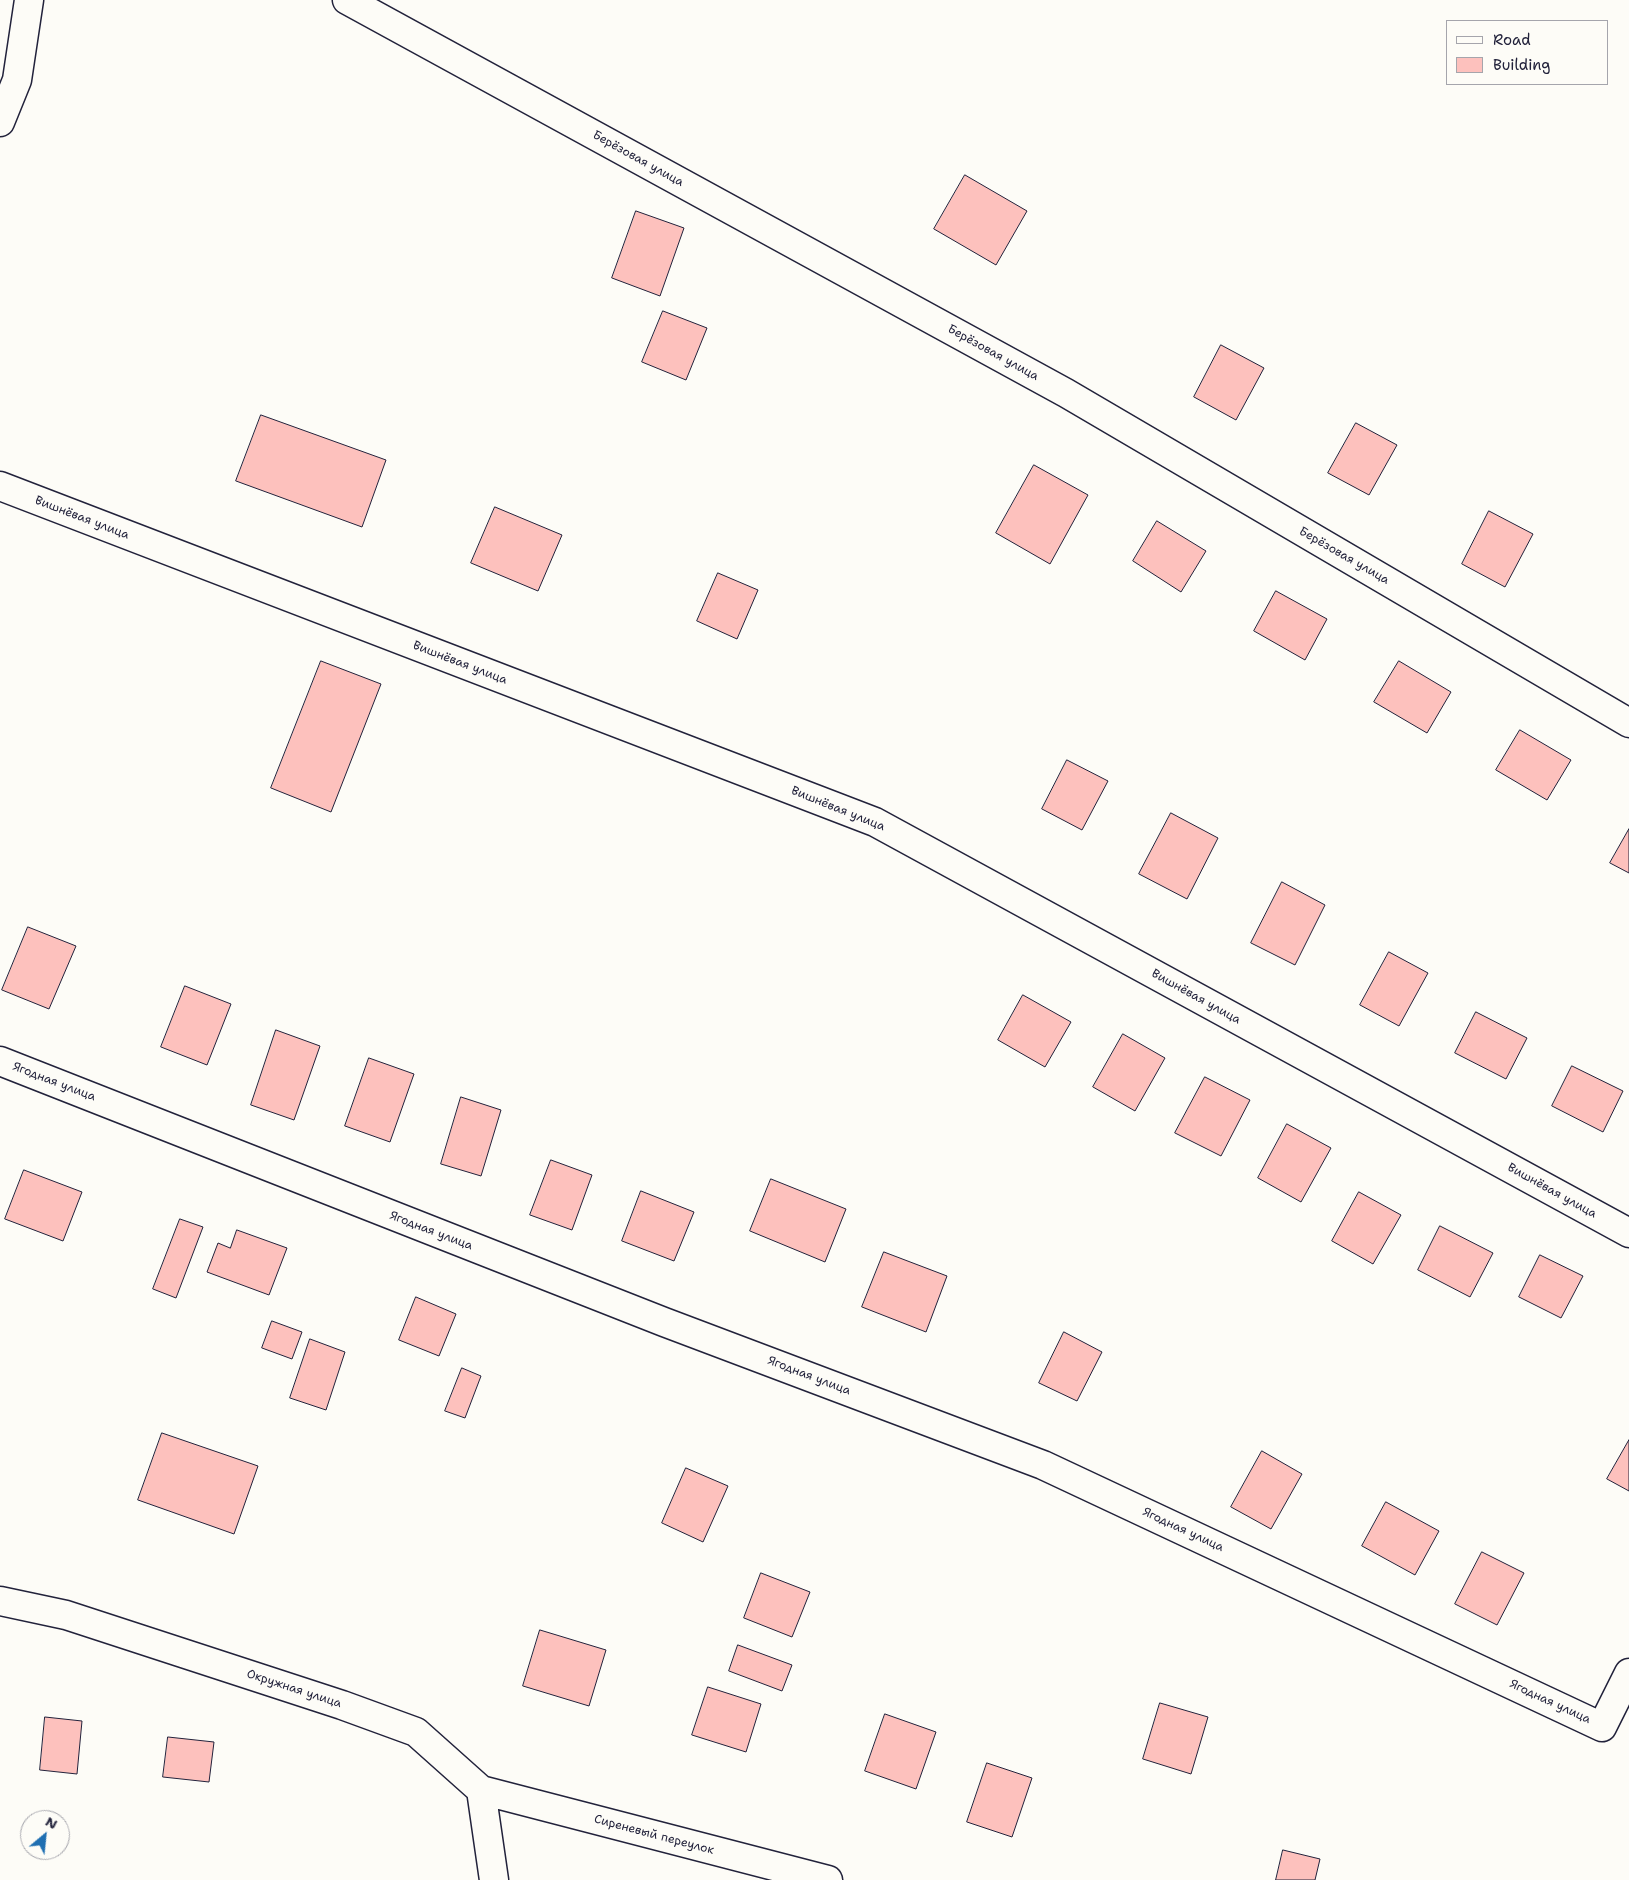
<!DOCTYPE html>
<meta charset="utf-8">
<style>
body{margin:0}
#map{position:relative;width:1629px;height:1880px;overflow:hidden;background:#fdfcf7;font-family:"Shantell Sans",sans-serif}
canvas{display:block}
.legend{position:absolute;left:1446px;top:20px;width:162px;height:65px;box-sizing:border-box;background:#fdfcf7;border:1px solid #a5a5ac;margin:0;padding:6px 9px;list-style:none;font-size:15px;color:#22223b}
.legend li{display:flex;align-items:center;gap:10px;height:25px}
.legend b{width:25px;border:1px solid #a5a5ac}
.north{position:absolute;left:20px;top:1810px;width:50px;height:50px;box-sizing:border-box;background:#fdfcf7;border:1px solid #a5a5ac;border-radius:50%;rotate:28deg;font-size:14px;font-weight:700;line-height:20px;text-align:center;color:#22223b}
.north::after{content:'';display:block;margin:auto;width:18px;height:22px;background:#1f6fb2;clip-path:polygon(50% 0,100% 100%,50% 72%,0 100%)}
</style>
<div id="map">
<canvas width="1629" height="1880"></canvas>
<ul class="legend">
<li><b style="height:6px;background:#fdfcf7"></b>Road</li>
<li><b style="height:14px;background:#fdc1bd"></b>Building</li>
</ul>
<div class="north">N</div>
</div>
<script>
const ctx = document.querySelector('canvas').getContext('2d');
ctx.lineJoin = 'round';
function paint(path, color) {
  ctx.fillStyle = color;
  ctx.fill(path, 'evenodd');
}
function trace(path, color, width, dash) {
  ctx.strokeStyle = color;
  ctx.lineWidth = width;
  ctx.lineCap = dash ? 'butt' : 'round';
  ctx.setLineDash(dash || []);
  ctx.stroke(path);
}
function drawText(font, color, halo, rows, align = 'center') {
  ctx.font = font + ' "Shantell Sans",sans-serif';
  ctx.lineWidth = 4.5;
  ctx.setLineDash([]);
  ctx.textBaseline = 'middle';
  ctx.strokeStyle = halo;
  ctx.fillStyle = color;
  for (const [text, x, y, turn = 0] of rows) {
    ctx.save();
    ctx.translate(x, y);
    ctx.rotate((+turn || 0) * Math.PI / 180);
    ctx.textAlign = isNaN(turn) ? turn : align;
    if (halo) ctx.strokeText(text, 0, 0);
    ctx.fillText(text, 0, 0);
    ctx.restore();
  }
}
const building = new Path2D(`
 M965,175L1027,211L996,265L934,229Z
 M636,211L684,228L660,296L612,278Z
 M663,311L707,328L686,380L642,362Z
 M1221,345L1264,368L1236,420L1194,397Z
 M261,415L386,460L362,527L236,481Z
 M1356,423L1397,445L1369,495L1328,473Z
 M1034,465L1088,495L1050,564L996,533Z
 M495,507L562,535L538,591L471,563Z
 M1489,511L1533,534L1505,587L1462,564Z
 M1157,521L1206,551L1181,592L1133,561Z
 M718,573L758,590L737,639L697,621Z
 M1276,591L1327,619L1305,660L1254,631Z
 M321,661L381,684L331,812L271,788Z
 M1399,661L1451,692L1427,733L1374,702Z
 M1520,730L1571,760L1547,800L1496,770Z
 M1067,760L1108,781L1082,830L1042,809Z
 M1171,813L1218,838L1187,899L1139,874Z
 M1629,829V873L1610,863Z
 M1282,882L1325,905L1295,965L1251,943Z
 M28,927L76,946L49,1009L2,990Z
 M1389,952L1428,973L1399,1026L1360,1005Z
 M185,986L231,1004L207,1065L161,1047Z
 M1023,995L1071,1022L1045,1067L998,1040Z
 M1476,1012L1527,1038L1506,1079L1455,1053Z
 M276,1030L320,1046L294,1120L251,1105Z
 M1123,1034L1165,1058L1135,1111L1093,1087Z
 M369,1058L414,1074L390,1142L345,1126Z
 M1572,1066L1623,1091L1603,1132L1552,1106Z
 M1205,1077L1250,1100L1221,1156L1175,1133Z
 M461,1097L501,1110L481,1176L441,1164Z
 M1287,1124L1331,1148L1301,1202L1258,1178Z
 M551,1160L592,1175L572,1230L530,1215Z
 M24,1170L82,1192L63,1241L5,1219Z
 M771,1179L846,1209L825,1262L750,1231Z
 M641,1191L694,1212L674,1261L622,1241Z
 M1359,1192L1401,1215L1373,1264L1332,1241Z
 M180,1219L203,1227L176,1298L153,1289Z
 M1440,1226L1493,1253L1470,1297L1418,1270Z
 M237,1230L287,1248L269,1295L207,1272L218,1243L230,1248Z
 M884,1252L947,1276L926,1332L862,1307Z
 M1540,1255L1583,1276L1561,1318L1519,1297Z
 M416,1297L456,1314L439,1356L399,1340Z
 M272,1321L302,1332L292,1359L262,1348Z
 M1064,1332L1102,1352L1077,1401L1039,1383Z
 M310,1339L345,1352L326,1410L290,1398Z
 M462,1368L481,1376L465,1418L445,1411Z
 M162,1433L258,1466L234,1534L138,1500Z
 M1629,1440V1491L1607,1479Z
 M1262,1451L1302,1474L1271,1529L1231,1507Z
 M686,1468L728,1486L703,1542L662,1523Z
 M1386,1502L1439,1531L1415,1575L1362,1546Z
 M1482,1552L1524,1573L1497,1625L1455,1604Z
 M761,1573L810,1592L792,1637L744,1618Z
 M540,1630L606,1650L589,1706L523,1686Z
 M738,1645L792,1665L782,1691L729,1671Z
 M708,1687L761,1704L746,1752L692,1735Z
 M1160,1703L1208,1717L1191,1774L1143,1759Z
 M885,1714L936,1732L916,1789L865,1771Z
 M45,1717L82,1721L77,1774L40,1770Z
 M168,1737L214,1742L209,1782L163,1777Z
 M987,1763L1032,1778L1012,1837L967,1822Z
 M1283,1850L1320,1859L1315,1880H1276Z`);
paint(building, '#fdc1bd');
trace(building, '#22223b', 1);
const minor = new Path2D(`
 M347,0L1066,393L1629,723
 M0,122L17,80L29,0
 M0,486L875,822L1629,1233
 M0,1061L664,1322L1043,1465L1602,1727L1629,1673
 M0,1601L66,1615L342,1705L416,1732L481,1790L494,1880
 M481,1790L828,1880`);
trace(minor, '#22223b', 31);
trace(minor, '#fdfcf7', 28);
drawText('12px', '#22223b', '#fdfcf7', [
 ["Берёзовая улица",638,159,29],
 ["Берёзовая улица",993,353,29],
 ["Вишнёвая улица",82,518,21],
 ["Берёзовая улица",1344,556,30],
 ["Вишнёвая улица",460,663,21],
 ["Вишнёвая улица",838,809,22],
 ["Вишнёвая улица",1196,997,29],
 ["Ягодная улица",54,1082,21],
 ["Вишнёвая улица",1552,1191,29],
 ["Ягодная улица",431,1231,21],
 ["Ягодная улица",809,1376,21],
 ["Ягодная улица",1183,1530,25],
 ["Окружная улица",294,1689,18],
 ["Ягодная улица",1550,1702,25],
 ["Сиреневый переулок",654,1835,15]
]);
</script>
